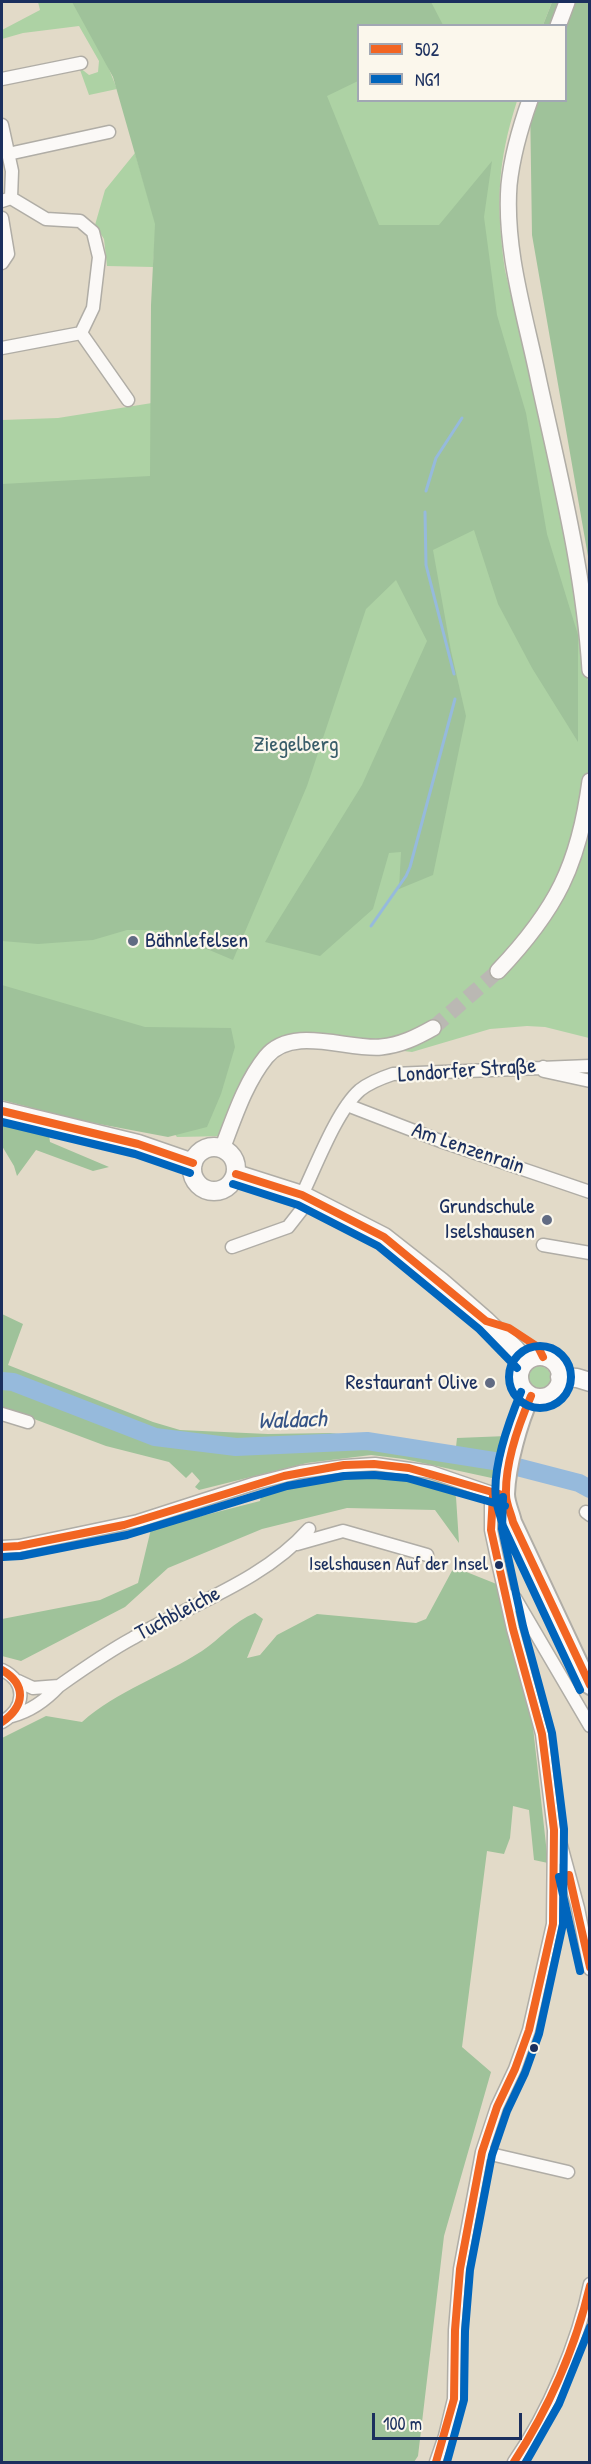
<!DOCTYPE html>
<meta charset="utf-8">
<style>
body{margin:0}
#map{position:relative;width:591px;height:2464px;overflow:hidden;background:#e2dac8;font-family:"Patrick Hand",sans-serif}
canvas{display:block}
.frame{position:absolute;inset:0;border:3px solid #1b2f5e;pointer-events:none}
.legend{position:absolute;left:357px;top:24px;width:210px;height:78px;box-sizing:border-box;background:#fbf7ec;border:2px solid #a1a7b3;margin:0;padding:8px 10px;list-style:none;font-size:18px;color:#1b2f5e}
.legend li{display:flex;align-items:center;gap:12px;height:30px}
.legend b{width:30px;border:2px solid #a1a7b3}
.scale{position:absolute;left:372px;top:2413px;width:150px;height:27px;box-sizing:border-box;border:3px solid #1b2f5e;border-top:0;padding-left:8px;font-size:18px;line-height:21px;white-space:nowrap;color:#1b2f5e;-webkit-text-stroke:4px #fbf7ec;paint-order:stroke}
</style>
<div id="map">
<canvas width="591" height="2464"></canvas>
<div class="frame"></div>
<ul class="legend">
<li><b style="height:8px;background:#f26522"></b>502</li>
<li><b style="height:8px;background:#0065bd"></b>NG1</li>
</ul>
<div class="scale">100 m</div>
</div>
<script>
const ctx = document.querySelector('canvas').getContext('2d');
ctx.lineJoin = 'round';
function paint(path, color) {
  ctx.fillStyle = color;
  ctx.fill(path, 'evenodd');
}
function trace(path, color, width, dash) {
  ctx.strokeStyle = color;
  ctx.lineWidth = width;
  ctx.lineCap = dash ? 'butt' : 'round';
  ctx.setLineDash(dash || []);
  ctx.stroke(path);
}
function drawText(font, color, halo, rows, align = 'center') {
  ctx.font = font + ' "Patrick Hand",sans-serif';
  ctx.lineWidth = 4.5;
  ctx.setLineDash([]);
  ctx.textBaseline = 'middle';
  ctx.strokeStyle = halo;
  ctx.fillStyle = color;
  for (const [text, x, y, turn = 0] of rows) {
    ctx.save();
    ctx.translate(x, y);
    ctx.rotate((+turn || 0) * Math.PI / 180);
    ctx.textAlign = isNaN(turn) ? turn : align;
    if (halo) ctx.strokeText(text, 0, 0);
    ctx.fillText(text, 0, 0);
    ctx.restore();
  }
}
paint(new Path2D(`
 M38,2H552L543,25L358,26V100L517,101C497,163 496,205 505,270L557,490L584,634L590,705L589,1038L545,1027L527,1026L490,1029L412,1052L310,1040L268,1055L227,1136L177,1137L166,1124L2,1097V420L58,418L152,403L151,473L168,222L125,95L105,59L117,89L89,95L79,67L89,75L98,72L99,61L79,26L23,33L2,39V30L40,10Z
 M135,153L156,224L153,267L107,266L104,239L95,225L105,190Z
 M527 1378a12 12 0 1 1 24 0a12 12 0 1 1-24 0Z`), '#add2a4');
paint(new Path2D(`
 M72,2H431L443,25L358,26V81L327,96L379,225H439L492,161L484,217L497,315L526,413L547,534L578,635V742L532,668L498,604L474,530L433,550L451,651L466,716L433,875L399,889L401,852L389,853L373,909L320,956L265,942L362,785L427,641L396,580L366,609L307,786L233,960L162,930H127L93,940L38,944L2,941V484L150,476L151,305L155,224L113,77Z
 M552,2H589V562L532,235L530,101L566,100V26L543,25Z
 M2,985L145,1027L231,1028L235,1047L221,1094L207,1127L168,1137L78,1120L2,1100Z
 M2,1124L49,1135L50,1142L109,1167L93,1171L36,1150L17,1176L14,1166L2,1146Z
 M2,1314L23,1324L8,1365L153,1422L180,1430L268,1434L330,1433L456,1447L457,1438L507,1436L501,1480L404,1459L371,1455L307,1463L199,1490L195,1487L200,1481L192,1472L186,1478L169,1462L106,1446L2,1407Z
 M372,1469L448,1484L456,1497L459,1543L435,1510L347,1508L262,1529L168,1568L125,1607L21,1661L2,1656V1619L100,1600L138,1583L151,1529L260,1501L262,1490Z
 M454,1567L499,1585L533,1727L548,1863L534,1860L529,1810L513,1806L510,1838L504,1854L487,1851L462,2047L491,2072L444,2236L418,2456L414,2462H2V1738L46,1716L82,1722C117,1691 163,1676 202,1651C220,1639 234,1621 255,1613L263,1619L247,1658L260,1655L277,1635L317,1614L416,1623L426,1619Z`), '#9fc29a');
trace(new Path2D(`
 M426,491L436,458L462,418
 M425,512L426,565L454,674
 M371,926L406,876L410,867L455,699`), '#96badc', 3);
trace(new Path2D(`
 M2,1381L13,1382L155,1437L236,1447L367,1441L494,1461L579,1483L590,1489`), '#96badc', 18);
trace(new Path2D(`
 M433,1028L498,971`), '#bab8b3', 15, [15, 8]);
const minor = new Path2D(`
 M2,79L81,63
 M2,125L12,171L11,198L2,201
 M8,154L109,132
 M2,218L8,254L2,263
 M81,333L128,400
 M2,348L81,333L93,308L99,257L93,232L80,221L46,219L11,198
 M543,1067L544,1071L590,1081
 M347,1105L443,1142L590,1192
 M302,1195C316,1166 337,1110 360,1090C370,1082 381,1078 393,1074L590,1066
 M543,1245L590,1253
 M232,1247L288,1227L310,1199
 M2,1414L28,1422
 M586,1512L590,1515
 M297,1544L343,1531L427,1555
 M2,1547L19,1546L138,1521L256,1483L300,1472L345,1466L375,1464L431,1472L501,1496
 M506,1595L515,1598L590,1726
 M2,1670C28,1682 25,1709 2,1722
 M18,1681L33,1688L59,1686
 M12,1716C31,1711 46,1700 59,1686C83,1669 107,1652 133,1638C191,1604 263,1581 309,1529
 M556,1833L559,1838L578,1908L590,1969
 M482,2152L568,2172
 M436,2462L445,2436L454,2399L455,2330L460,2269L482,2152L497,2107L515,2069L529,2030L553,1924L554,1830L542,1734L513,1629L497,1558L491,1530V1504L493,1495
 M514,2462C548,2413 578,2343 590,2284`);
const tertiary = new Path2D(`
 M558,26L567,2
 M530,100C520,128 512,156 509,185C504,251 526,318 539,382C560,478 584,572 590,670
 M498,971C556,910 579,865 590,781
 M222,1149C234,1118 245,1083 266,1057C292,1025 347,1050 381,1047C401,1045 417,1037 433,1028`);
const secondary = new Path2D(`
 M531,1396C519,1422 507,1465 506,1494C506,1503 511,1513 513,1522L590,1686`);
const primary = new Path2D(`
 M2,1111L138,1144L193,1163
 M192 1169a22 22 0 1 1 44 0a22 22 0 1 1-44 0Z
 M236,1174L302,1195L384,1237L440,1281L486,1321L515,1349L525,1362
 M519 1377a21 21 0 1 1 42 0a21 21 0 1 1-42 0Z
 M560,1377L577,1378L590,1382`);
trace(minor, '#b0ada6', 15);
trace(tertiary, '#b0ada6', 18);
trace(secondary, '#b0ada6', 20);
trace(primary, '#b0ada6', 21);
trace(minor, '#fbf9f7', 12);
trace(tertiary, '#fbf9f7', 15);
trace(secondary, '#fbf9f7', 16);
trace(primary, '#fbf9f7', 18);
trace(new Path2D(`
 M2,1111L138,1144L193,1163
 M236,1174L302,1195L384,1237L486,1321L509,1328L538,1347L543,1357
 M531,1396C518,1426 505,1462 506,1495C506,1504 511,1513 513,1522L590,1685
 M2,1547L19,1546L124,1525L284,1476L344,1465L374,1464L409,1468L506,1496
 M2,1670C27,1685 25,1706 2,1722
 M569,1875L590,1967
 M436,2462L454,2399L455,2330L460,2269L482,2152L497,2107L515,2069L529,2030L553,1924L554,1830L542,1734L513,1629L491,1530L493,1495
 M514,2462C549,2408 575,2349 590,2286`), '#f26522', 8);
trace(new Path2D(`
 M2,1122L135,1154L190,1173
 M233,1184L298,1205L378,1246L479,1329L517,1368
 M509 1377a31 31 0 1 1 62 0a31 31 0 1 1-62 0Z
 M521,1392C509,1421 492,1467 496,1499C497,1508 501,1517 503,1526L580,1690
 M3,1557L21,1556L127,1535L287,1486L344,1476L374,1475L407,1478L505,1506
 M559,1877L580,1971
 M447,2462L464,2400L465,2331L470,2270L492,2155L507,2111L525,2073L539,2034L563,1924L564,1829L552,1733L523,1626L502,1529L503,1497
 M526,2462L559,2404L590,2327`), '#0065bd', 8);
for (const [x, y, r, color] of [
 [133,941,6,"#616b83"],
 [547,1220,6,"#616b83"],
 [490,1383,6,"#616b83"],
 [499,1565,5,"#1b2f5e"],
 [534,2048,5,"#1b2f5e"]
]) {
  const dot = new Path2D();
  dot.arc(x, y, r, 0, 2 * Math.PI);
  ctx.fillStyle = color;
  ctx.fill(dot);
  trace(dot, '#fbf7ec', 2);
}
drawText('20px', '#1b2f5e', '#fbf7ec', [
 ["Iselshausen Auf der Insel",488,1565]
], 'right');
drawText('22px', '#3a5e6a', '#fbf7ec', [
 ["Ziegelberg",296,745]
]);
drawText('22px', '#1b2f5e', '#fbf7ec', [
 ["Bähnlefelsen",145,941,"left"],
 ["Grundschule",535,1207],
 ["Iselshausen",535,1232],
 ["Restaurant Olive",478,1383]
], 'right');
drawText('22px', '#1b2f5e', '#fbf7ec', [
 ["Londorfer Straße",467,1071,-4],
 ["Am Lenzenrain",468,1149,19],
 ["Tuchbleiche",178,1614,-28]
]);
drawText('italic 24px', '#365486', '#fbf7ec', [
 ["Waldach",292,1421,-2]
]);
</script>
